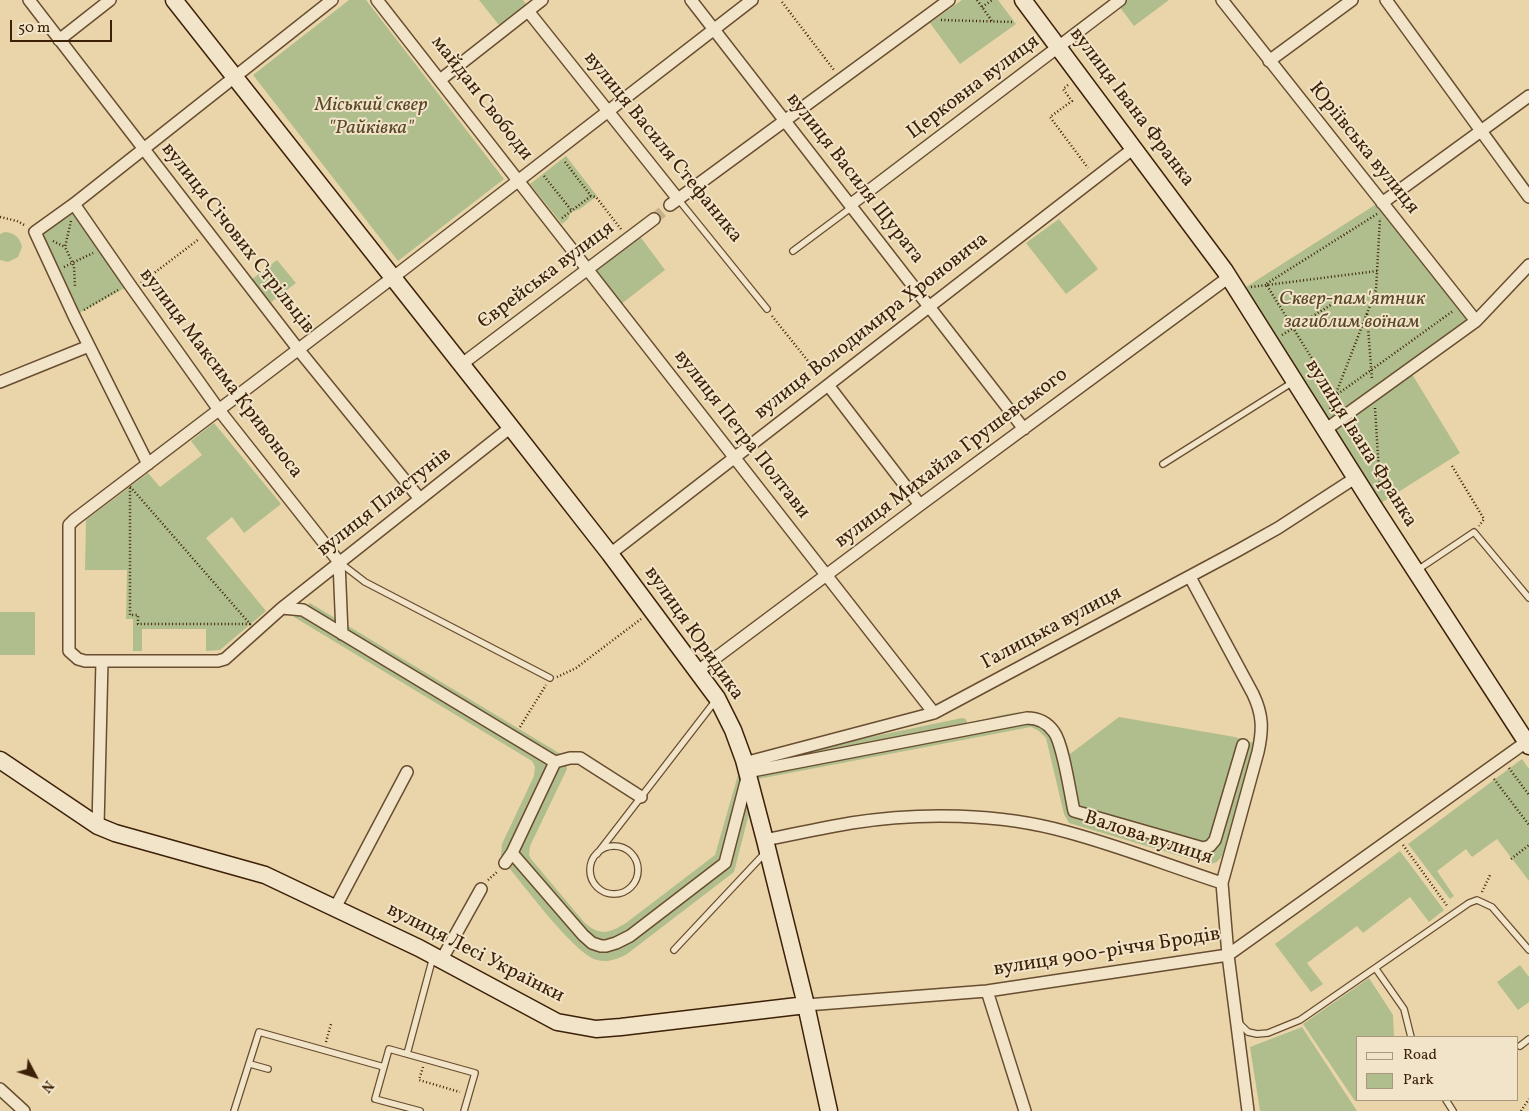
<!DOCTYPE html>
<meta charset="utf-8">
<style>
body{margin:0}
#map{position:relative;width:1529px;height:1111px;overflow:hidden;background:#ead5aa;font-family:Vollkorn,serif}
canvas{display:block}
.legend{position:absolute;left:1356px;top:1036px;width:162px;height:65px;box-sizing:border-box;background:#f1e4c8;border:1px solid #a9967b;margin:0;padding:6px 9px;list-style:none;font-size:15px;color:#3d2008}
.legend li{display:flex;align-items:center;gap:10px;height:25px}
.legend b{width:25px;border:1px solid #a9967b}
.north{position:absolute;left:10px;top:1051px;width:50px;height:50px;-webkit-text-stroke:4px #f1e4c8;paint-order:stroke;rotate:130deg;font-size:14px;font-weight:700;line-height:20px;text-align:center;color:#3d2008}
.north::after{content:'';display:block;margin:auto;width:18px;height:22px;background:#3d2008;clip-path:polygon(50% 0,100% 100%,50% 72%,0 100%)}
.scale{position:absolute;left:10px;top:20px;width:102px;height:22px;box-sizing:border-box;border:2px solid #3d2008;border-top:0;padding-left:6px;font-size:15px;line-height:18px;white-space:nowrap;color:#3d2008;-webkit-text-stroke:4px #f1e4c8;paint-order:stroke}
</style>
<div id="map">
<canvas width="1529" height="1111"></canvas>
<ul class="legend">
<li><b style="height:6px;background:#f1e4c8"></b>Road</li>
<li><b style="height:14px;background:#b0be8d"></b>Park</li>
</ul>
<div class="north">N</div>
<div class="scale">50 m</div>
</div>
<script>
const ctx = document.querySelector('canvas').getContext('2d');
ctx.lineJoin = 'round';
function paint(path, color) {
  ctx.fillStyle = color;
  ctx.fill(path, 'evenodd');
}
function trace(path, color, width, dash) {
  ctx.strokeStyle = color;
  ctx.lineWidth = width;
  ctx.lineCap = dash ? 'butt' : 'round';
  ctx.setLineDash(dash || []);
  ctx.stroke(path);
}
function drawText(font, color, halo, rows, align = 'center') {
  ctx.font = font + ' Vollkorn,serif';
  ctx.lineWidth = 4;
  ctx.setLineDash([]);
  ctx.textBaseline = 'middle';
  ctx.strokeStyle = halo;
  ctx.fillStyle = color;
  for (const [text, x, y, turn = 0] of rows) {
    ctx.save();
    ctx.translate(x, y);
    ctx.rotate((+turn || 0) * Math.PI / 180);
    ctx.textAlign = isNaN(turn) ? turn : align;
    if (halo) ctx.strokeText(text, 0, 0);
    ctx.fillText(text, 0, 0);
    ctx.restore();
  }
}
paint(new Path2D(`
 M349,0H366L504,179L398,261L253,75Z
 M479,0H523L526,4L499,25Z
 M962,0H998L1016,24L960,64L930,23Z
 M1126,0H1169L1134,26L1119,6Z
 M566,156L597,196L580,209L571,212L568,219L562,224L530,184Z
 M1378,203L1470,320L1412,374L1460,453L1381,503L1246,287Z
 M74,204L130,285L74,316L35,232Z
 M1059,219L1098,269L1066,294L1026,243Z
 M5,232C15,233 20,238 22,247L18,257L8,262L0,260V234Z
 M639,235L665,270L620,305L592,270Z
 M277,260L296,283L270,303L251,280Z
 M214,423L281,504L244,533L232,517L206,538L266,611L220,650L206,651V629H142V651H133V619H126L127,570H85L86,520L148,473L160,487L202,455L191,441Z
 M310,603L559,753C565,758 566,761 567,769L530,846L529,855L531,859L584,922C600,937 609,933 626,923L715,855L740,768L779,756L962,718L966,719L967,723C1015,714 1053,692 1070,754L1119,717L1235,737L1254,743L1223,853C1220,861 1216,864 1207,864L1069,823L1064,814L1046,738L1039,731L1031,727L758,779L734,872L627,954C618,959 607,963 597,960C574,954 523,884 505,863L501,855L502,844L534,776L535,767L532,761L294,617Z
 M0,612H35V655H0Z
 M1522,759L1529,769V881L1497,839L1472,857L1466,849L1437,871L1454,896L1450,899L1408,844Z
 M1400,851L1444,910L1429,922L1410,897L1363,933L1357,926L1307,963L1323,984L1311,992L1275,944Z
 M1520,965L1529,977V1002L1518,1010L1497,982Z
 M1369,978L1393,1015L1394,1037H1358V1099L1355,1101L1303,1024Z
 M1302,1027L1357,1111H1260L1250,1047Z`), '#b0be8d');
trace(new Path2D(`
 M654,219L670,205`), '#c7b18a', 11, [11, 5.5]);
const lane = new Path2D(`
 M678,199L767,309
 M793,251L852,207
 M1163,464L1293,382
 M339,562L365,582L550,678
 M1416,571L1474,532L1529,598
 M590 870a24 24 0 1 1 48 0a24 24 0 1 1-48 0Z
 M597,854L716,700
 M674,950L765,853
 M1376,969L1404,1009L1411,1037
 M1238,1022L1248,1032L1257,1034L1268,1033L1300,1020L1469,903L1477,900L1492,907L1529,950
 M1520,1046L1529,1039
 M407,1054L433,957
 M250,1064L268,1069
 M1446,1100L1453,1111
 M234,1111L259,1032L384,1067
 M420,1111L375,1099L389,1049L475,1073L464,1111`);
const street = new Path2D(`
 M29,0L298,349L420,499
 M377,0L934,713
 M691,0L1024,429
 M1222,0L1476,321
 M1386,0L1529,197
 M528,11L678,199
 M59,40L110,0
 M1269,61L1352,0
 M440,80L542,0
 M1382,203L1529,96
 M74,204L130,285L219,410L339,562L342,634
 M670,205L949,0
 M850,205L1120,0
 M462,364L654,219
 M0,382L89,346
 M828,385L920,505
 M511,427L282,608L225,659L218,661H85L78,659L69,651V525L74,520L404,269L752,0
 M1325,430L1476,321L1529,265
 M148,464L74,316L35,232L74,204L332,0
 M610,554L1134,148
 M282,608L303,610L555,762
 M698,671L920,505L1229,277
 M555,762L570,758H580L641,797
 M744,763L934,713L1237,551L1278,528L1355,478
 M747,772L1027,718C1038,718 1047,722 1054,732C1063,744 1070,793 1074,811L1203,848L1210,846L1215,840L1243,745
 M98,826L102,661
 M765,840C794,834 822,828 851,823C919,812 1000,813 1067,832C1119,846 1170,866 1222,883L1258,752C1263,729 1263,715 1253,694L1190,577
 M512,853L583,935L592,943L601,946H606L616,943L630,936L725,863L747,778
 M505,863L512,853L555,762
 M1222,883L1228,955L1248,1111
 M335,908L407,772
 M442,959L481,889
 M987,991L1025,1111
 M806,1005L987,991L1228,955L1529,740
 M0,1089L24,1111`);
const secondary = new Path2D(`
 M174,0L499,412L610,554L717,698L733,730L744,760L765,840L806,1005L829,1111
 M1023,0L1225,271L1374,507L1529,746
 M0,760L98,826L115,833L265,875L419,948L557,1022L596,1029L621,1027L806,1005`);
trace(lane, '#684d30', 8);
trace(street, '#684d30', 14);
trace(secondary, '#3d2008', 19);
trace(new Path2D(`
 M977,0L992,21
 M782,2L834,70
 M982,7L992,0
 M941,20L1014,22
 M1068,85L1063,89L1072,101L1050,117L1088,168
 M565,162L591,196L596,197L621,229
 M544,176L572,211
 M1377,214L1266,284L1335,396L1453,311
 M0,217L17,221L26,226
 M562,218L591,196
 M71,221L65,247L74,266L75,287
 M53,241L65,247
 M64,267L93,253
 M141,283L199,239
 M1251,287L1377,271
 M84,310L118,290
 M1367,314L1372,380
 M772,316L820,376
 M1282,335L1339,300
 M1375,408L1380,488
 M1330,409L1376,290L1380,218
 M1452,466L1484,519L1479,526
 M130,487L134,491L250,624H138V615H130Z
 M557,677L576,668L641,619
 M520,727L546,685
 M1509,768L1529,795
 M1494,779L1529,825
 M1403,845L1448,907
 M1511,859L1529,845
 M488,880L497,872
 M1482,892L1491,873
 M326,1042L331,1024
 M423,1067L419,1080L460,1092
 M1521,1111L1529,1099`), '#3d2008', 2.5, [1, 2.5]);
trace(lane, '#f1e4c8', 5.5);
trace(street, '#f1e4c8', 11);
trace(secondary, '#f1e4c8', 16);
drawText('20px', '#3d2008', '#f1e4c8', [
 ["Церковна вулиця",974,88,-37],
 ["майдан Свободи",481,99,52],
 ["вулиця Івана Франка",1131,108,53],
 ["вулиця Василя Стефаника",662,148,51],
 ["Юріївська вулиця",1363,149,51],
 ["вулиця Василя Щурата",854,179,52],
 ["вулиця Січових Стрільців",237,239,52],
 ["Єврейська вулиця",547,276,-37],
 ["вулиця Володимира Хроновича",872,327,-38],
 ["вулиця Максима Кривоноса",220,374,53],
 ["вулиця Петра Полтави",741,435,52],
 ["вулиця Івана Франка",1360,444,58],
 ["вулиця Михайла Грушевського",952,459,-37],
 ["вулиця Пластунів",385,503,-38],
 ["Галицька вулиця",1052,629,-28],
 ["вулиця Юридика",693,634,55],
 ["Валова вулиця",1148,839,18],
 ["вулиця 900-річчя Бродів",1107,953,-9],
 ["вулиця Лесі Українки",475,954,27]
]);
drawText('italic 20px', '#5a4829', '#f1e4c8', [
 ["Міський сквер",371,106],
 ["\"Райківка\"",371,129],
 ["Сквер-пам'ятник",1352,300],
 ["загиблим воїнам",1352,323]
]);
</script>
